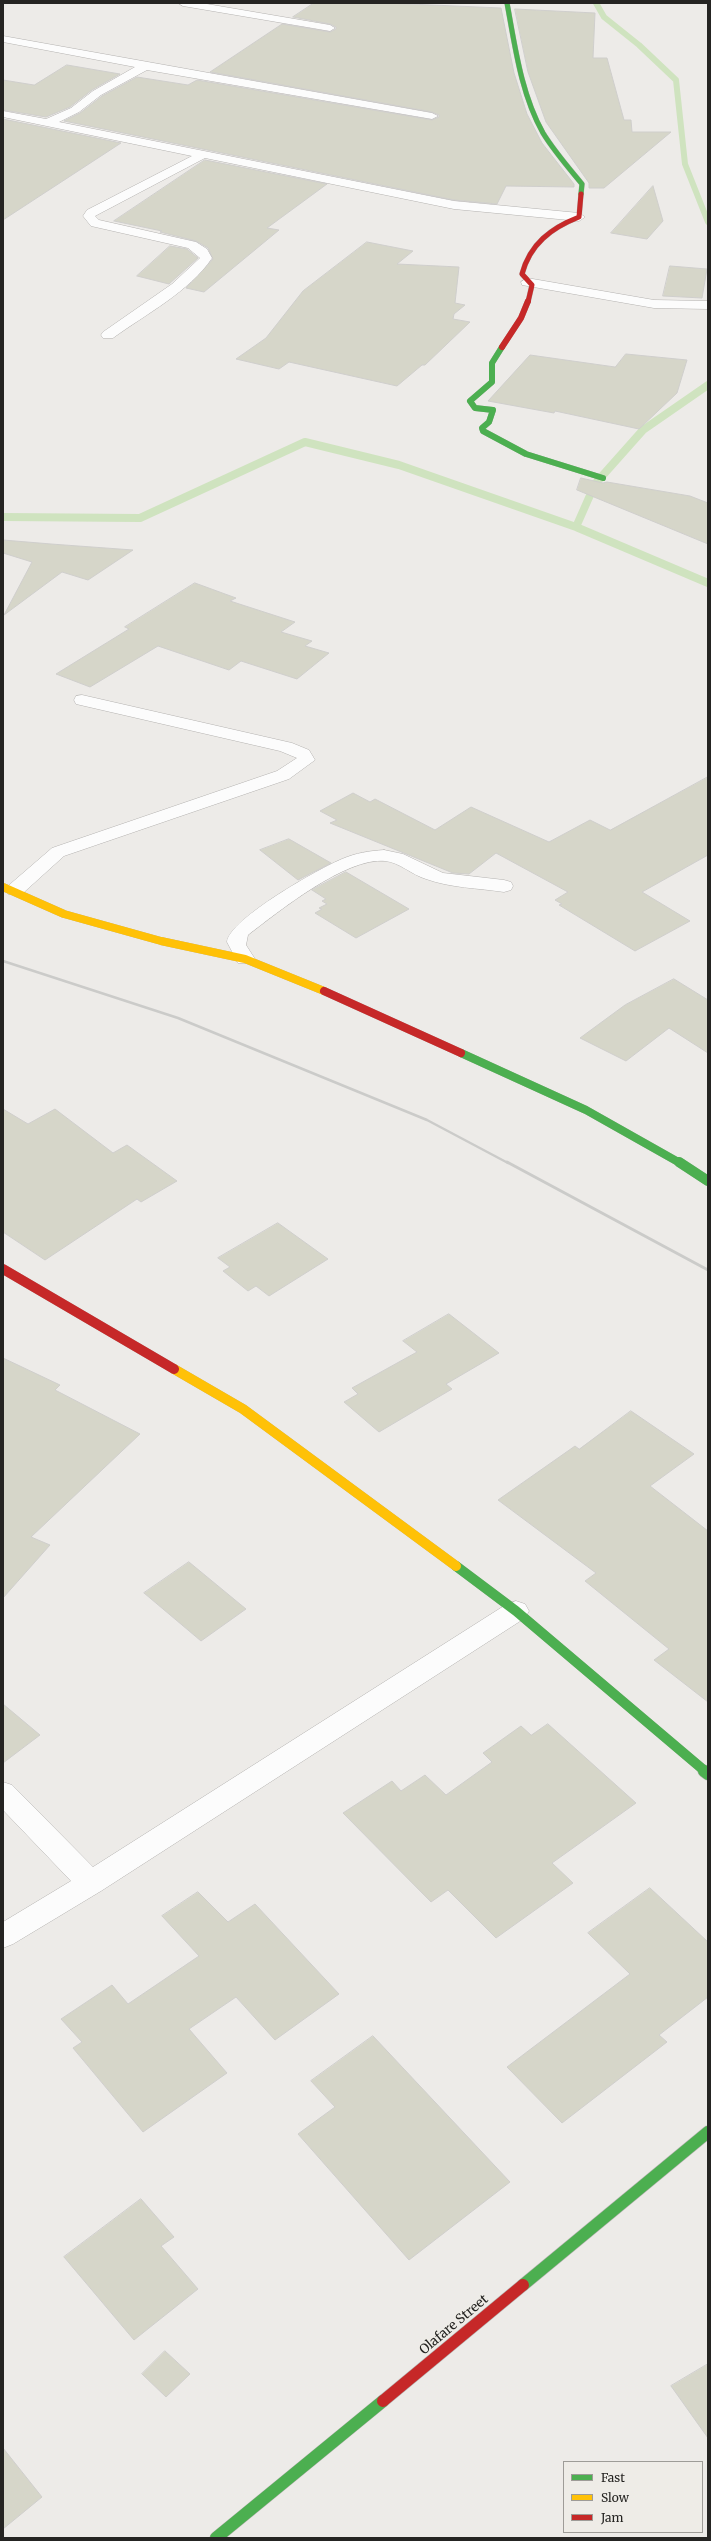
<!DOCTYPE html>
<style>
body{margin:0}
#map{position:relative;width:711px;height:2541px;overflow:hidden;background:#edebe8;font-family:Merriweather,serif}
canvas{display:block}
.frame{position:absolute;inset:0;border:4px solid #252422;pointer-events:none}
.legend{position:absolute;left:563px;top:2461px;width:140px;height:72px;box-sizing:border-box;background:#eeece7;border:1px solid #9e9c98;margin:0;padding:5px 7px;list-style:none;font-size:12px;color:#252422}
.legend li{display:flex;align-items:center;gap:8px;height:20px}
.legend b{width:20px;border:1px solid #9e9c98}
</style>
<div id="map">
<canvas width="711" height="2541"></canvas>
<div class="frame"></div>
<ul class="legend">
<li><b style="height:5px;background:#4caf50"></b>Fast</li>
<li><b style="height:5px;background:#ffc107"></b>Slow</li>
<li><b style="height:5px;background:#c62828"></b>Jam</li>
</ul>
</div>
<script>
const ctx = document.querySelector('canvas').getContext('2d');
ctx.lineJoin = 'round';
function trace(path, color, width, dash) {
  ctx.strokeStyle = color;
  ctx.lineWidth = width;
  ctx.lineCap = dash ? 'butt' : 'round';
  ctx.setLineDash(dash || []);
  ctx.stroke(path);
}
function paint(path, color) {
  ctx.fillStyle = color;
  ctx.fill(path, 'evenodd');
}
function drawText(font, color, halo, rows, align = 'center') {
  ctx.font = font + ' Merriweather,serif';
  ctx.lineWidth = 4;
  ctx.setLineDash([]);
  ctx.textBaseline = 'middle';
  ctx.strokeStyle = halo;
  ctx.fillStyle = color;
  for (const [text, x, y, turn = 0] of rows) {
    ctx.save();
    ctx.translate(x, y);
    ctx.rotate((+turn || 0) * Math.PI / 180);
    ctx.textAlign = isNaN(turn) ? turn : align;
    if (halo) ctx.strokeText(text, 0, 0);
    ctx.fillText(text, 0, 0);
    ctx.restore();
  }
}
trace(new Path2D(`
 M596,3L604,17L639,45L676,80L685,164L708,222`), '#cfe3bf', 6);
trace(new Path2D(`
 M3,517L140,518L305,442L399,465L576,527L708,583
 M576,527L595,484L643,430L708,385`), '#cfe3bf', 8);
const building = new Path2D(`
 M314,3H386L501,8L514,73L527,114L542,143L574,184V187L506,186L497,204L454,200L64,121L80,113L102,96L137,77L188,85L197,80L432,120L439,117V115L432,112L210,72L282,24L330,32L336,29V27L330,24L293,17Z
 M515,9L595,13L593,58H607L624,120H631L632,132H671L604,188H589V183L546,122L528,72Z
 M67,65L120,74L92,90L70,107L46,117L3,110V80L34,85Z
 M3,119L121,143L3,220Z
 M205,160L327,184L267,228L279,230L204,292L186,288L213,259L208,248L196,241L160,232L162,231L114,221Z
 M653,186L663,221L647,239L611,233Z
 M367,242L413,251L397,264L459,267L455,303L465,305L454,314L453,319L470,322L425,365H422L397,386L289,362L279,369L236,359L266,338L303,291Z
 M170,246L187,249L198,258L169,284L137,276Z
 M670,266L707,269L702,298L663,296Z
 M626,354L687,360L677,393L639,429L555,411L554,413L488,401L530,355L615,367Z
 M581,478L603,483L607,482L690,496L708,503V544L577,490Z
 M3,540L51,544L133,550L88,580L62,572L4,615L32,562L3,553Z
 M195,583L236,598L230,601L295,622L281,632L312,641L305,646L329,653L297,679L241,661L229,670L158,646L90,687L56,674L129,629L125,627Z
 M708,777V855L642,892L690,921L635,951L559,905L562,904L555,900L568,892L496,853L469,874L453,873L330,823L337,820L320,811L353,793L370,802L375,799L435,830L471,807L549,842L590,820L610,830Z
 M289,839L331,863L298,880L260,850Z
 M346,872L409,909L356,938L315,913L322,909L319,908L327,904L322,901L326,899L312,890Z
 M674,979L708,1000V1053L669,1028L626,1061L580,1038L625,1005Z
 M3,1109L28,1124L55,1109L113,1153L127,1145L177,1181L141,1202L137,1199L45,1260L3,1232Z
 M278,1223L328,1259L269,1296L256,1286L248,1291L223,1271L230,1267L218,1258Z
 M449,1314L499,1353L446,1384L452,1389L379,1432L344,1402L358,1394L352,1388L417,1352L403,1341Z
 M3,1358L60,1385L55,1390L140,1434L31,1537L50,1545L3,1598Z
 M631,1411L694,1454L650,1486L708,1531V1702L654,1660L669,1649L585,1581L596,1573L498,1500L575,1446L579,1449Z
 M189,1562L246,1609L201,1641L144,1593Z
 M3,1704L40,1735L3,1763Z
 M548,1724L636,1803L552,1863L573,1883L496,1938L448,1890L431,1902L343,1813L392,1781L401,1791L425,1775L446,1795L492,1762L483,1753L521,1726L531,1735Z
 M650,1888L708,1942V1997L659,2035L667,2042L562,2123L507,2067L630,1974L588,1933Z
 M198,1892L228,1922L255,1904L339,1994L275,2040L236,1997L189,2029L227,2073L143,2132L73,2048L82,2042L61,2019L112,1985L128,2004L199,1956L162,1916Z
 M373,2036L510,2182L409,2260L298,2134L335,2107L311,2081Z
 M141,2199L174,2237L161,2246L198,2289L134,2340L64,2257Z
 M165,2351L190,2374L166,2397L142,2374Z
 M708,2364V2438L671,2386Z
 M3,2448L42,2497L3,2529Z`);
paint(building, '#d6d6c9');
trace(building, '#cfcecc', 1);
const street = new Path2D(`
 M178,3H201L330,25L335,28L330,31L183,6Z
 M3,36L432,113L438,116L432,119L147,70L101,95L79,112L59,122L454,201L579,213L585,217L579,221L454,209L205,158L95,216L99,220L196,242L207,249L212,258C189,292 146,314 113,338H103L101,335L103,332L172,284L200,258L188,248L91,226L83,216L87,210L192,156L3,117V111L46,119L71,108L93,91L135,67L3,42Z
 M527,278L654,300L708,301V309L654,308L522,285L521,282Z
 M82,695L292,743L309,750L315,760L289,779L64,856L22,894H8L6,890L8,886L52,848L277,771L297,758L280,751L76,704L74,700L76,696Z
 M384,850L403,854L443,873L504,880L511,882L513,886L511,890L504,892C478,888 451,888 426,879C412,875 399,862 385,861C346,857 278,912 248,935L246,945L255,959L252,963H238L227,942C229,919 320,868 342,859C356,853 369,851 384,850Z
 M516,1601L525,1604L529,1611L525,1618L101,1891L13,1944L3,1948V1922L71,1881L3,1810V1782L12,1785L93,1867L507,1604Z`);
const fastFar4 = new Path2D(`
 M507,3C515,46 521,94 543,133C554,151 568,167 582,184L581,194`);
const fastFar3 = new Path2D(`
 M502,347L492,363V382L470,401L475,408L493,410L489,422L482,428L483,431L526,454L603,478`);
const fastFar2 = new Path2D(`
 M461,1053L586,1110L680,1163`);
const fastFar1 = new Path2D(`
 M679,1162L708,1181
 M456,1566L516,1611L706,1772`);
const fast = new Path2D(`
 M704,1771L708,1774
 M523,2285L708,2132
 M216,2538L383,2401`);
const slowFar1 = new Path2D(`
 M3,887L64,914L161,941L245,959L324,991`);
const slow = new Path2D(`
 M174,1369L243,1409L456,1566`);
const jamFar4 = new Path2D(`
 M528,302L532,285L522,274C530,244 551,228 579,217L581,194`);
const jamFar3 = new Path2D(`
 M502,347L521,318L528,301`);
const jamFar2 = new Path2D(`
 M324,991L461,1053`);
const jamFar1 = new Path2D(`
 M3,1269L174,1369`);
const jam = new Path2D(`
 M383,2401L523,2285`);
trace(street, '#b4b2b0', 1);
trace(fastFar4, '#b4b2b0', 5.5);
trace(fastFar3, '#b4b2b0', 6);
trace(fastFar2, '#b4b2b0', 8);
trace(fastFar1, '#b4b2b0', 10);
trace(fast, '#b4b2b0', 13);
trace(slowFar1, '#b4b2b0', 8);
trace(slow, '#b4b2b0', 10);
trace(jamFar4, '#b4b2b0', 5.5);
trace(jamFar3, '#b4b2b0', 6);
trace(jamFar2, '#b4b2b0', 8);
trace(jamFar1, '#b4b2b0', 10);
trace(jam, '#b4b2b0', 13);
paint(street, '#fcfcfc');
trace(fastFar4, '#4caf50', 5);
trace(fastFar3, '#4caf50', 6);
trace(fastFar2, '#4caf50', 8);
trace(fastFar1, '#4caf50', 10);
trace(fast, '#4caf50', 12);
trace(slowFar1, '#ffc107', 8);
trace(slow, '#ffc107', 10);
trace(jamFar4, '#c62828', 5);
trace(jamFar3, '#c62828', 6);
trace(jamFar2, '#c62828', 8);
trace(jamFar1, '#c62828', 10);
trace(jam, '#c62828', 12);
trace(new Path2D(`
 M3,961L178,1018L427,1120L508,1163`), '#cbcbc9', 2.5);
trace(new Path2D(`
 M507,1162L708,1270`), '#cbcbc9', 3);
drawText('13px', '#252422', '#eeece7', [
 ["Olafare Street",454,2325,-40]
]);
</script>
